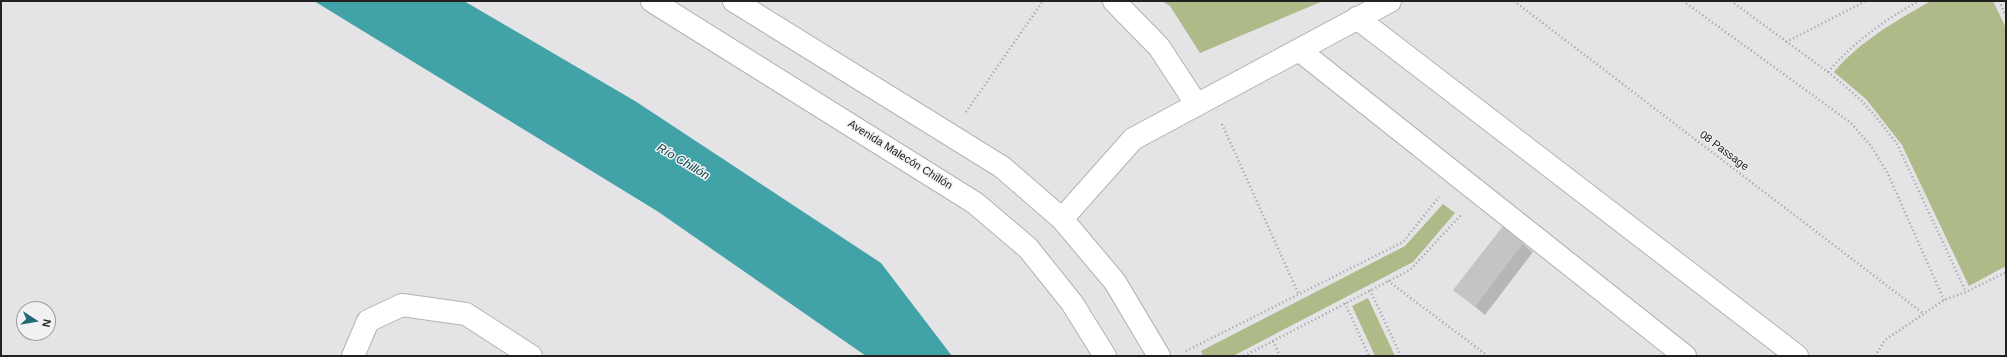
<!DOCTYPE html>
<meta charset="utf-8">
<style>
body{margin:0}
#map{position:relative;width:2007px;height:357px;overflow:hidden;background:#e4e4e7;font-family:Arial,sans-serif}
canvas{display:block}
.frame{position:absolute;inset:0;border:2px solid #212122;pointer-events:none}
.north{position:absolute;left:16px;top:301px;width:40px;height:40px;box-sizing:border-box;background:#f1f1f4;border:1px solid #9e9ea0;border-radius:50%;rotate:102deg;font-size:11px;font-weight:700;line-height:16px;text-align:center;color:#212122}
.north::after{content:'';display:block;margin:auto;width:14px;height:18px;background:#216b75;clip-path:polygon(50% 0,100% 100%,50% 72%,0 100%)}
</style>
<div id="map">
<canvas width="2007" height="357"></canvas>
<div class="frame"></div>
<div class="north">N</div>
</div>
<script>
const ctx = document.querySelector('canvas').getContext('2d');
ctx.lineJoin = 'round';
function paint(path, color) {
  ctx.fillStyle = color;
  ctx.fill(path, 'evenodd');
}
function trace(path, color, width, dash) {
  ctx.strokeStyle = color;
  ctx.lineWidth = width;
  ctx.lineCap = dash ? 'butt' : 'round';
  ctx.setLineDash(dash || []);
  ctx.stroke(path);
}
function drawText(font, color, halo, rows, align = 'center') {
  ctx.font = font + ' Arial,sans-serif';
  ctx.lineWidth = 3;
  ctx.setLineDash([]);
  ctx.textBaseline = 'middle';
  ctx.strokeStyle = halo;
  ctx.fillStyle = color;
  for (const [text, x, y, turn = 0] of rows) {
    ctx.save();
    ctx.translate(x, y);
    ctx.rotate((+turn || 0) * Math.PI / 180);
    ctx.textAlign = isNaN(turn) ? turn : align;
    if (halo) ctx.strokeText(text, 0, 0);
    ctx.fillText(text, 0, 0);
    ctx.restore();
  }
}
paint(new Path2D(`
 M1162,1H1323L1200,53L1170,6Z
 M1931,1H1993L2006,28V266L1969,286L1902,145L1866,99L1834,72C1860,41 1897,20 1931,1Z
 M1443,204L1455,213L1413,262L1233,356H1203L1201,351L1405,246Z
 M1368,298L1395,356H1375L1352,306Z`), '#afba89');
paint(new Path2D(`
 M314,1H464L635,101L881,263L952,356H866L657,211Z`), '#41a3a7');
paint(new Path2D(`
 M1503,227L1533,252L1485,315L1455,290Z`), '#0003');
paint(new Path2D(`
 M1503,226L1524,242L1475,307L1453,290Z`), '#c6c3c3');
const minor = new Path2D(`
 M1114,1L1159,47L1197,105
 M1357,18L1797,356
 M1299,50L1685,356
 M1062,219L1133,139L1390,1
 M353,356L368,321L402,305L466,314L531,356`);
const secondary = new Path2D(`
 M652,1L975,203L1028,248L1072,303L1105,356
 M734,1L1002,167L1062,219L1115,282L1159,356`);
trace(minor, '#b3b3b6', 24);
trace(secondary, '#b3b3b6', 24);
trace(new Path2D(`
 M1514,1L1924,314
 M1683,1L1851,123L1871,146L1888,174L1944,300
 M1731,1L1828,72L1860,99L1877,118L1897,144L1966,292
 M1999,1L2006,16
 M1786,42L1866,1
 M1828,72C1854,42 1884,20 1919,1
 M966,112L1043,1
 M1222,124L1299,295
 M1388,281L1488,356
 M1370,290L1401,356
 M1345,303L1369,356
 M1273,341L1280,356
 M1186,351L1403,242L1439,197
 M1244,356L1410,270L1461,215
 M1875,356L1885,340L1944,300L1966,292L2006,272`), '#9d9d9f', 2.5, [1, 3]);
trace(minor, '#fff', 22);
trace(secondary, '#fff', 22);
drawText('11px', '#212122', '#f1f1f4', [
 ["08 Passage",1724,151,37],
 ["Avenida Malecón Chillón",900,155,32]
]);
drawText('italic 12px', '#0b474a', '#f1f1f4', [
 ["Río Chillón",683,162,31]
]);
</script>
